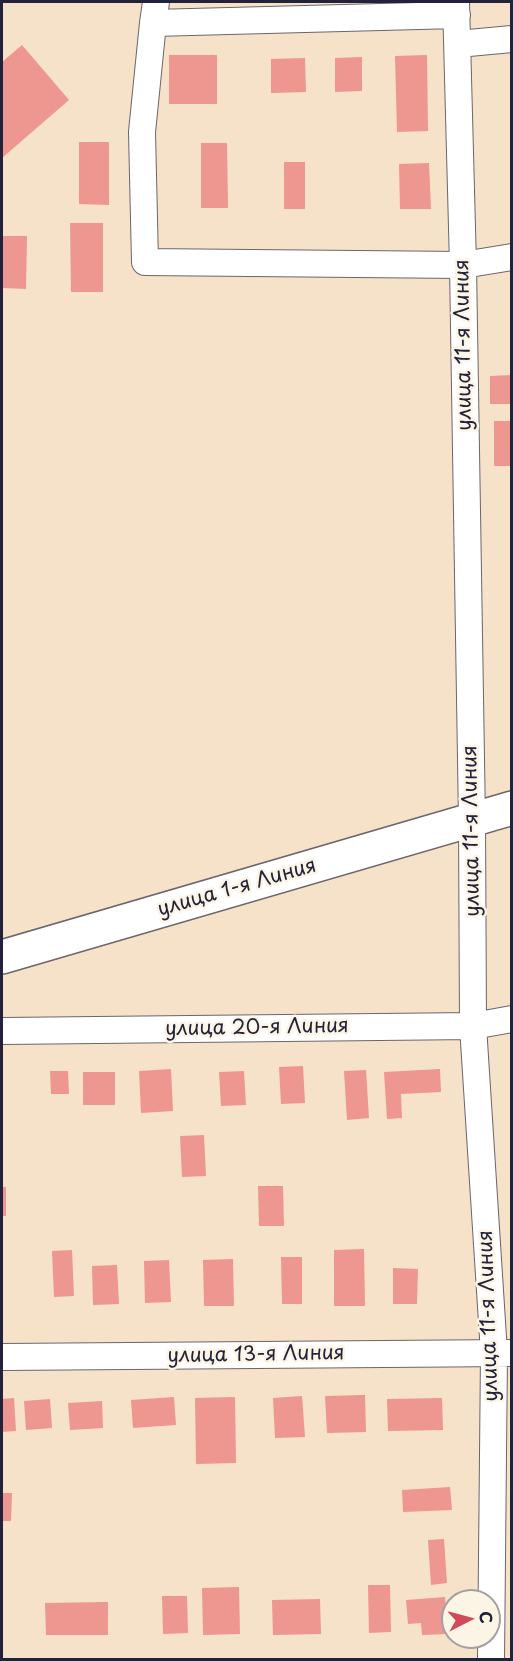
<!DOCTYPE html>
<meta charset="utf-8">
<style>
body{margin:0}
#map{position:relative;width:513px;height:1661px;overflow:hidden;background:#f6e2c8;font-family:"Playpen Sans",sans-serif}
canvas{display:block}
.frame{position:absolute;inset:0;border:3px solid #22223b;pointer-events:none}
.north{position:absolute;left:441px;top:1589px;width:60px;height:60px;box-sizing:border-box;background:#fcf5e5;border:2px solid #a5a1a1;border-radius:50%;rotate:84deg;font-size:16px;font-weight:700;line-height:24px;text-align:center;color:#22223b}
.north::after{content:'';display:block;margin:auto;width:21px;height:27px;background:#d1495b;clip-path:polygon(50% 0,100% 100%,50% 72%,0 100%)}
</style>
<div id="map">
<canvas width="513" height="1661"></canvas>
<div class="frame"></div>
<div class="north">С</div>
</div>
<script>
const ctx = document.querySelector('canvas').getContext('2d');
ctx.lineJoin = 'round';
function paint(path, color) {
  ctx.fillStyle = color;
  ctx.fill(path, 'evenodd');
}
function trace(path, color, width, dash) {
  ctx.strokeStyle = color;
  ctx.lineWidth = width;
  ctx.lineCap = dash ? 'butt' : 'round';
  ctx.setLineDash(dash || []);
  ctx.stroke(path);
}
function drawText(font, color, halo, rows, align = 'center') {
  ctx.font = font + ' "Playpen Sans",sans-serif';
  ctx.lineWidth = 5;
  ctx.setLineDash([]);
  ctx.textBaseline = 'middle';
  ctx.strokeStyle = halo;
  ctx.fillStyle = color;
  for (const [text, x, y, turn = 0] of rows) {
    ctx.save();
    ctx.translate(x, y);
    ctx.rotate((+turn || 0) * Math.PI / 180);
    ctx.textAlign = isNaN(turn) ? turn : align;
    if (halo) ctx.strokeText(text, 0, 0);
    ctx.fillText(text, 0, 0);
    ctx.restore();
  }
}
paint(new Path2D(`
 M22,45L69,100L2,158V62Z
 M169,55H217V104H169Z
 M427,55L428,131L397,132L395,56Z
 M362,57V91L335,92V58Z
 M305,58L306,92L271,93V59Z
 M79,142H109V205L79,204Z
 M201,143H227L228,208H201Z
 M284,162H305V209H284Z
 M429,163L431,209H400L399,164Z
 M70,223H103V292H71Z
 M2,236H27L26,289L2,288Z
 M512,375V404H490V376Z
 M494,421H512V466H494Z
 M303,1066L305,1103L281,1104L279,1067Z
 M171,1069L173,1111L141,1113L139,1071Z
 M440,1069L441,1092L401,1094L402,1118L387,1119L384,1072Z
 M366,1070L369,1118L347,1120L344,1071Z
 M50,1071H68L69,1094H51Z
 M244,1071L246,1105L221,1106L219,1072Z
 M83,1072H115V1105H83Z
 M204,1135L206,1176L182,1177L180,1136Z
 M258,1186H283L284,1226H259Z
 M2,1187H6V1216H2Z
 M364,1249L365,1306H334V1250Z
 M72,1250L74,1296L54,1297L52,1251Z
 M281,1257H302V1304H282Z
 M233,1259L234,1306H204L203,1260Z
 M169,1260L171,1302L145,1303L144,1261Z
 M117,1265L119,1304L93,1305L92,1266Z
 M393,1268L418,1269L417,1304H393Z
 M365,1395L366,1432L327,1433L325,1396Z
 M302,1396L305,1437L275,1438L273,1398Z
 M174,1397L176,1425L133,1428L131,1400Z
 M235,1397L236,1463L196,1464L195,1398Z
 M14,1398L16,1431L2,1432V1399Z
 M442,1398L443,1430L388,1431L387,1399Z
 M50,1399L52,1428L26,1430L24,1401Z
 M102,1401L103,1428L70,1430L68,1403Z
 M450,1487L452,1510L403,1512L402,1490Z
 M2,1493H12L11,1521H2Z
 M444,1539L447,1583L431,1585L428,1540Z
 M368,1585H390L391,1632L369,1633Z
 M239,1587L240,1634L203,1635L202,1588Z
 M162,1596H187L188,1633L163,1634Z
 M445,1597L448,1634L422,1635L421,1623L408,1624L406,1600Z
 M320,1599L321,1634L273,1635L272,1600Z
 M108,1602V1635H46L45,1603Z`), '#ee9690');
const minor = new Path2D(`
 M156,2L153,23L457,15
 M456,2L463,265L472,820L473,1026L494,1353L491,1660
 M153,23L142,132L145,262L463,265L512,257
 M458,44L512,39
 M2,1031L473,1026L512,1019
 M2,1357L511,1353`);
const secondary = new Path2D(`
 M2,957L512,808`);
trace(minor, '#6c656c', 28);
trace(secondary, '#6c656c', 36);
trace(minor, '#fff', 26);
trace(secondary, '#fff', 33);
drawText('20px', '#22223b', '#fcf5e5', [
 ["улица 11-я Линия",464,345,-91],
 ["улица 11-я Линия",472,831,-91],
 ["улица 1-я Линия",237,888,-16],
 ["улица 20-я Линия",257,1028,-1],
 ["улица 11-я Линия",489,1316,-92],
 ["улица 13-я Линия",256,1355,-1]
]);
</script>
